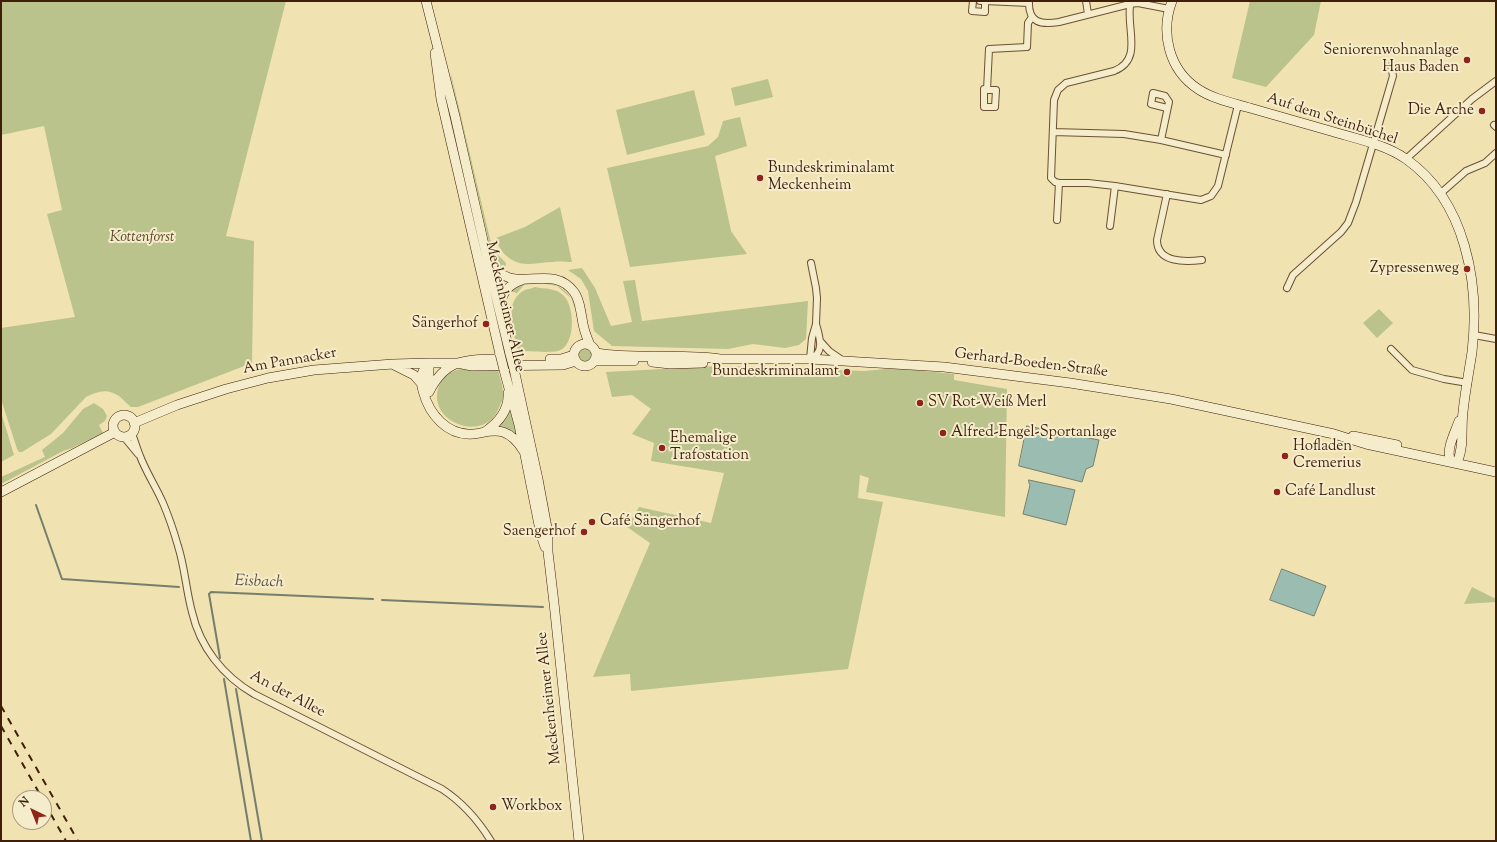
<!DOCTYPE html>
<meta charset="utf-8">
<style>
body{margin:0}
#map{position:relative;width:1497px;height:842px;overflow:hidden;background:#f0e2b1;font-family:"Sorts Mill Goudy",serif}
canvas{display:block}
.frame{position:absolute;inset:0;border:2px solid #3f1f0a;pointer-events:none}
.north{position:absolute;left:12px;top:790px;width:40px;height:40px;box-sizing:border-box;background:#f5eccc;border:1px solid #ac9a7e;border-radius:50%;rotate:317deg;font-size:11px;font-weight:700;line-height:16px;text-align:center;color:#3f1f0a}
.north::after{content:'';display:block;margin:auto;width:14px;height:18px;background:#8f2418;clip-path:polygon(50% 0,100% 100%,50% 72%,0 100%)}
</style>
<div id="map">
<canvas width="1497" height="842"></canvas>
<div class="frame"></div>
<div class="north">N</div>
</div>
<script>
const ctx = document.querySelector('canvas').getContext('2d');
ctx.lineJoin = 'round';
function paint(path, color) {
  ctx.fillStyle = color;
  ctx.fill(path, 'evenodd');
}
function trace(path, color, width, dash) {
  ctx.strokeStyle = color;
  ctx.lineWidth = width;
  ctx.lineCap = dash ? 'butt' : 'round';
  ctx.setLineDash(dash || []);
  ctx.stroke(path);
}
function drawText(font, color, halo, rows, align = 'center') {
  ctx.font = font + ' "Sorts Mill Goudy",serif';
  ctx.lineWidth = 4;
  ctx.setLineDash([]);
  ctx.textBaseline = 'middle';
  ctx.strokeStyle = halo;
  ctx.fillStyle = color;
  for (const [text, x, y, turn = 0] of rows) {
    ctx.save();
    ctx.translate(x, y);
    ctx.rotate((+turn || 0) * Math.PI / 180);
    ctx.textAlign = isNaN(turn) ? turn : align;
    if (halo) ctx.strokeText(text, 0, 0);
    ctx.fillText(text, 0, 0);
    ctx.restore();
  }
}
paint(new Path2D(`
 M1,1H286L226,236L254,241L252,363L138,407H131C127,404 124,400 119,396C108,388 97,391 86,397L51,434L22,452H19L17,449L1,399V328L75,317L47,214L62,210L44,126L1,135Z
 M1250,1H1321L1314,35L1266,87L1232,78Z
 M451,74L490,239L494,251L506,263L504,273L495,262L492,255L451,77Z
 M768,79L773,97L735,106L731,88Z
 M694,90L705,135L627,155L616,110Z
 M740,117L747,146L715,156L731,231L747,254L630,267L607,168L708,146L718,137L723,121Z
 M560,207L572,262C565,262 559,261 553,262C544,262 536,264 527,264C512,264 499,252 496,238L525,227Z
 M582,268L595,288L611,326L632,322L623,281L635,280L642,321L808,301L806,339L799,345L785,348L753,344L728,349L612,346L594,331L588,291L581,279L568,270Z
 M541,282C561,283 574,295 577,314L571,298L557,286L541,283L524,285L517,293L513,292L511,290C520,284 530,283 541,282Z
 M535,287C545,289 557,288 564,296C575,307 576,346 558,351C550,353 527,351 518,351C514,333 503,303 523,291C526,289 531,289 535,287Z
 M1379,309L1393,323L1377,338L1363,323Z
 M579 355a6 6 0 1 1 12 0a6 6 0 1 1-12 0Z
 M719,366L865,371L895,368L954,374V380L1007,389L1005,517L866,492L869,478L860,475L858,498L883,502L848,669L631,691L630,674L593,677L650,543L627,527L639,507L711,523L724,473L651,461L654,443L632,434L651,409L632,395L612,397L606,372Z
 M460,369L498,370C500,379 504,388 503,397C502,402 499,407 497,412C481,442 429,422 438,389C441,378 449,372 460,369Z
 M94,403L103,409L107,416L105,421L99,425L103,433L72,448L63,451L1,484V477L45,457L42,450L63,433L83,409Z
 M510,405L518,438L496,427Z
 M1,412L14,455L1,462Z
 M1472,587L1496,599V602L1464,604Z`), '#bac38c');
const water = new Path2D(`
 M1027,426L1099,440L1093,466L1086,469L1082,482L1019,466Z
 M1029,480L1075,490L1066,525L1023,514L1030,485L1029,483Z
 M1282,569L1326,586L1314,616L1270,600Z`);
paint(water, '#9bbdb1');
trace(water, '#767e6e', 1);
trace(new Path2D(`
 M36,505L62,579L179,587
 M382,600L543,607
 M220,658L209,594L211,592L373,599
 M224,679L251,841
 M236,689L262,841`), '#767e6e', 2);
const street = new Path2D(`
 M973,1L972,11L985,12V1H980
 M985,1L1029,3
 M1029,1C1028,23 1041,25 1059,22L1130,4L1138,3L1169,9
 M1086,1L1088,14
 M1131,1C1124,25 1145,59 1114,71L1066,83L1058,90L1054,100L1051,178L1055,182L1059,183H1088L1115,186L1201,200L1211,196L1218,186L1238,105
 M987,90H996L995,107H984V89L987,90L989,49L1027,47L1028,23L1032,17
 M1494,125L1496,127
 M1053,132L1124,134L1161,140L1226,155
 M1161,140L1169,102L1165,96L1153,93L1151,104L1167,108
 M1406,159L1472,99L1496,81
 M1441,193L1466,171L1485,163L1496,153
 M1167,194L1157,240C1157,263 1185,262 1202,260
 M1057,220L1059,183
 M1110,226L1115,186
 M811,263L816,288L817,298L816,324L812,338L810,359C825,353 820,338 816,324
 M1287,288L1293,275L1341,232L1348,223L1356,202L1386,100L1393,76L1391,66
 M1474,335L1496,339
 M820,341L829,351L842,360
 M1391,349L1412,370L1444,379L1468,383
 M132,434C135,441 137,449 140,456C146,472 156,487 163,503C169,517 174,532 178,546C185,568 186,590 192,612C200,647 223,676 254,694L442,789C462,802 478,820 491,841
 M124,437L138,454`);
const secondary = new Path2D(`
 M426,1L455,116L492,280L510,354
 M1172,1C1160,33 1169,70 1198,89C1213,99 1233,103 1250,108C1278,116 1306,124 1334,132C1358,139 1386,145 1406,159C1466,201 1480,284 1472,352C1469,372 1465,392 1463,412C1461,428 1464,446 1458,460L1454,463
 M435,53L441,99L500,354
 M489,260C511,300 550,260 574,292C580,300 580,309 582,318C583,327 586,336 590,345
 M500,307C501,294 509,284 522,280
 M574 355a11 11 0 1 1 22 0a11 11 0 1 1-22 0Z
 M596,353C637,360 679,353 720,359H810L944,367L1070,383L1171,399L1334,434L1366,444L1496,472
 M550,359H561L574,355
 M595,361H634
 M652,362L670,364L703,363
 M429,363C420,372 420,380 423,391C429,414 447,436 473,434C483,433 492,429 503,432C512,435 518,442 523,450
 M429,363V390
 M394,365L414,375L421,383
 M514,369L538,479L548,533V552L554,603L579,841
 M504,370L519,425L541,535L545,547
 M429,392C445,360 462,360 495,359
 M113 426a11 11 0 1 1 22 0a11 11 0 1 1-22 0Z
 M134,423L177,405L226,389L268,378L314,370L393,364L429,363H457L472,366L563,365L576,361
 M486,431C499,422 509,409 508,393
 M1353,436L1397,445
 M1451,462C1445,450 1455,433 1459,421
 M1,492L115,432`);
trace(street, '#6b5034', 8);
trace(secondary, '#3f1f0a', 10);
trace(street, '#f5eccc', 6);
trace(secondary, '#f5eccc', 9);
trace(new Path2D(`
 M1,706L78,841
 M1,726L42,798
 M44,802L66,841`), '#3f1f0a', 2, [7, 7]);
const secondaryBridge = new Path2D(`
 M500,354L504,370
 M510,354L514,369`);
trace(secondaryBridge, '#3f1f0a', 10, []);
trace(secondaryBridge, '#f5eccc', 9);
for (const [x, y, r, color] of [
 [1467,60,4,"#8f2418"],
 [1482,111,4,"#8f2418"],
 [760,178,4,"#8f2418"],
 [1467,269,4,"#8f2418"],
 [486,324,4,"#8f2418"],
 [847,372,4,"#8f2418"],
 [920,403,4,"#8f2418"],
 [943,433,4,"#8f2418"],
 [662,448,4,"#8f2418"],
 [1285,456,4,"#8f2418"],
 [1277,492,4,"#8f2418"],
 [592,522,4,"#8f2418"],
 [584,532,4,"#8f2418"],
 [493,807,4,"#8f2418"]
]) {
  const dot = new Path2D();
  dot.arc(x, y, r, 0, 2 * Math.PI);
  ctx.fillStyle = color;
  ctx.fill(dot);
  trace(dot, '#f5eccc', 1.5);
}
drawText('15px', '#3f1f0a', '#f5eccc', [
 ["Seniorenwohnanlage",1459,51,"right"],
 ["Haus Baden",1459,68,"right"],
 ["Die Arche",1474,111,"right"],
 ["Bundeskriminalamt",768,169],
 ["Meckenheim",768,186],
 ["Zypressenweg",1459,269,"right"],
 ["Sängerhof",478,324,"right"],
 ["Bundeskriminalamt",839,372,"right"],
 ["SV Rot-Weiß Merl",928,403],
 ["Alfred-Engel-Sportanlage",951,433],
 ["Ehemalige",670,439],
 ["Trafostation",670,456],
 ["Hofladen",1293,447],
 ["Cremerius",1293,464],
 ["Café Landlust",1285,492],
 ["Café Sängerhof",600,522],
 ["Saengerhof",576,532,"right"],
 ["Workbox",501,807]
], 'left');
drawText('15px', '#3f1f0a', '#f5eccc', [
 ["Auf dem Steinbüchel",1332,120,18],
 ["Meckenheimer Allee",504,307,77],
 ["Am Pannacker",290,362,-10],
 ["Gerhard-Boeden-Straße",1031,364,7],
 ["An der Allee",287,695,28],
 ["Meckenheimer Allee",550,698,-96]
]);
drawText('italic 15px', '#5e482a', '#f5eccc', [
 ["Kottenforst",142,238]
]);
drawText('italic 16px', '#5b4e3c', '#f5eccc', [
 ["Eisbach",259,583,2]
]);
</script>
